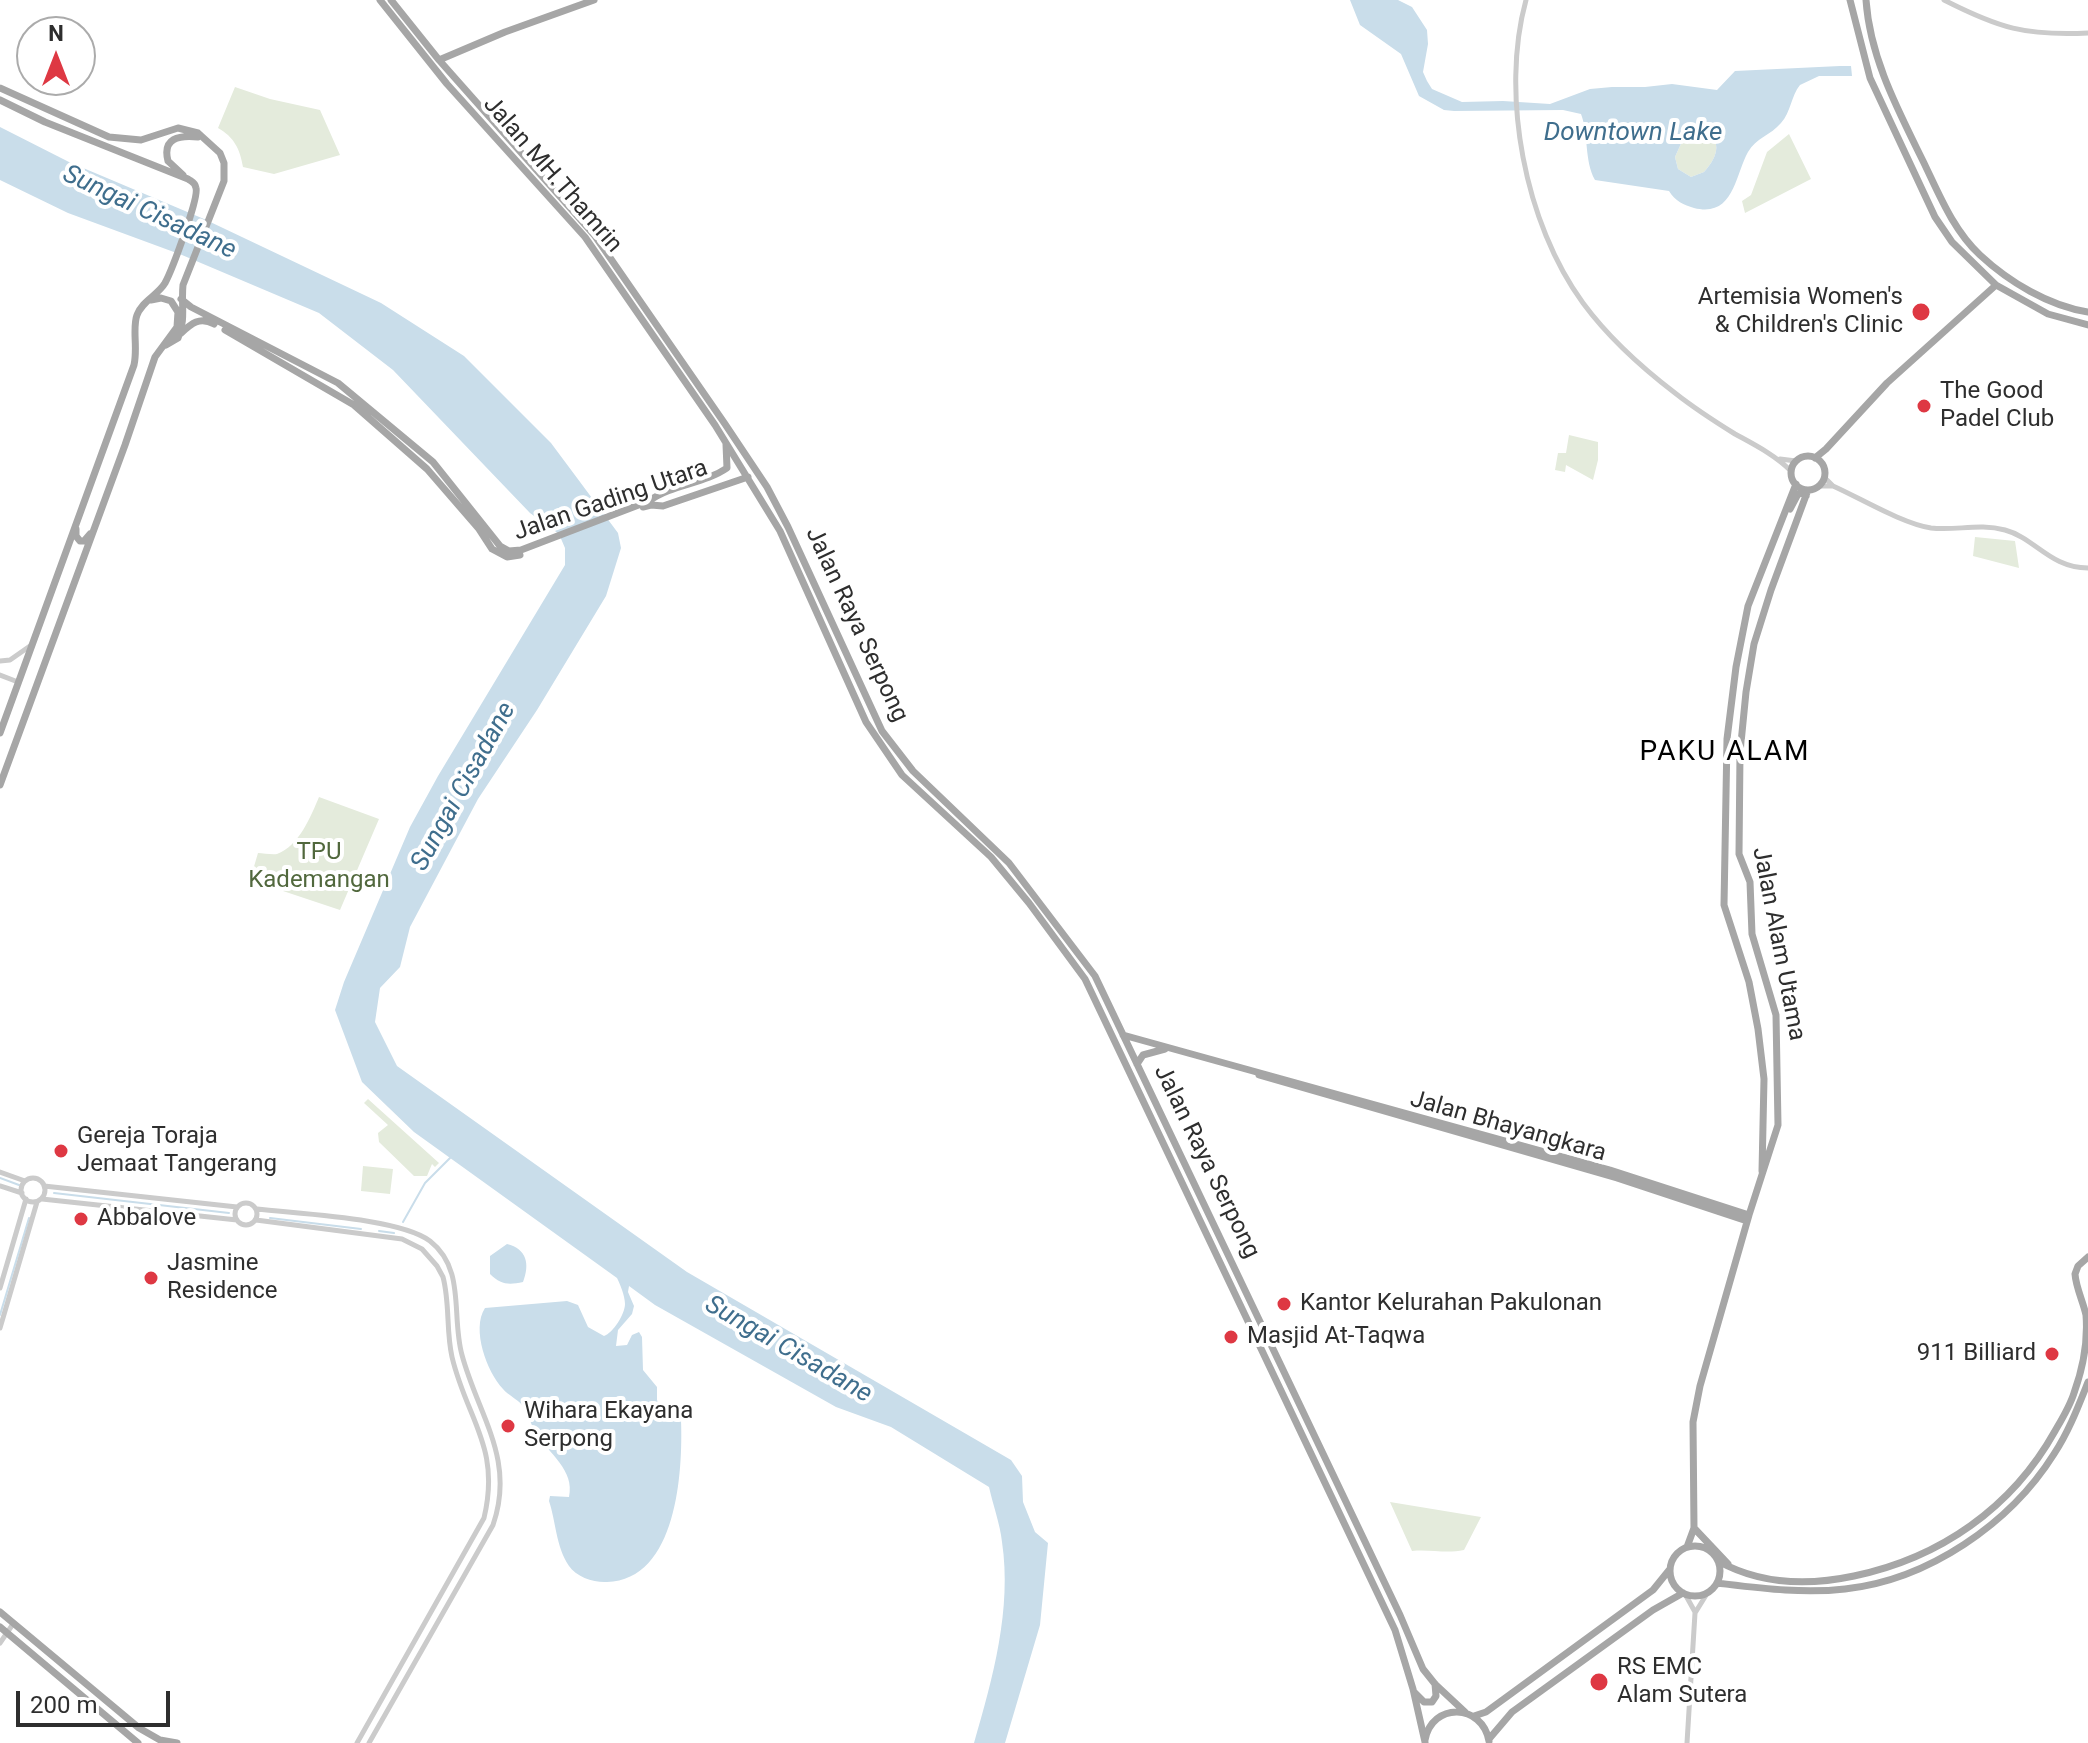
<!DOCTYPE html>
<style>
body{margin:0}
#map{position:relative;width:2088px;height:1743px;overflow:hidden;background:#fff;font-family:Roboto,sans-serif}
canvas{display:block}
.north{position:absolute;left:16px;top:16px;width:80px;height:80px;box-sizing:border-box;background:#fff;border:2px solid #ababab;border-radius:50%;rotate:0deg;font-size:22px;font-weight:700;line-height:32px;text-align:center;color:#2e2e2e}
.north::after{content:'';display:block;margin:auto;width:28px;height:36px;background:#de3843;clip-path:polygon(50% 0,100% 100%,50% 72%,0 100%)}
.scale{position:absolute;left:16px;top:1691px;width:154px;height:36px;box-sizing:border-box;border:4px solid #2e2e2e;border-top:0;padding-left:10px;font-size:24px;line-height:28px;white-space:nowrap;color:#2e2e2e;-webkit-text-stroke:6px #fff;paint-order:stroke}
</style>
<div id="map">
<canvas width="2088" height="1743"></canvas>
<div class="north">N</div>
<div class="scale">200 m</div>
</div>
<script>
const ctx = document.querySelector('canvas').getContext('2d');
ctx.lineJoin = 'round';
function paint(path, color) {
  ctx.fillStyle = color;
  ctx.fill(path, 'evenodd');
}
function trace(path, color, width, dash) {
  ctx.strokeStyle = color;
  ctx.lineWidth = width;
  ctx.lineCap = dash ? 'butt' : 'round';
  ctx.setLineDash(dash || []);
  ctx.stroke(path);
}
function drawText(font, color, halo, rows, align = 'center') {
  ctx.font = font + ' Roboto,sans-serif';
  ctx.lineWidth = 8;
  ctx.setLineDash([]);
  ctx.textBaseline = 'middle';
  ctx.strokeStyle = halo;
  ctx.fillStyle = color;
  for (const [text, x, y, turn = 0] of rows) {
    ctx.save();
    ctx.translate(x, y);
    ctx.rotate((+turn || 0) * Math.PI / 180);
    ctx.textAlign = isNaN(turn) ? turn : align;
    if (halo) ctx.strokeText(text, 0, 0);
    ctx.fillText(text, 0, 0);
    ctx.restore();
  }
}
paint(new Path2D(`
 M235,87L270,99L320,110L340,155L274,174L243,167C240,149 234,137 218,128Z
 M1698,131C1724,136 1719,156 1704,172L1691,177L1678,169L1675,157L1684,137Z
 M1789,134L1811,179L1745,213L1742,201L1751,195L1767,152Z
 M1569,435L1598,442V460L1593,480L1566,465L1565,472L1555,470L1558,453H1566Z
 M1975,537L2015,541L2019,568L1973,556Z
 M319,797L379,819L340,910L250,880L258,853C263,853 272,855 277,854C299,846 311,816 319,797Z
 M368,1099L439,1163L435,1167L432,1164L427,1176H414L379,1142L378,1133L388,1125L364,1103Z
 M363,1166L393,1169L390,1194L361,1191Z
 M1390,1502L1481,1517L1464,1550C1446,1554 1430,1549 1412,1551Z`), '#e4ebdc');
paint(new Path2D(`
 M1350,0H1398L1412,7L1427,30L1428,44L1423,72L1427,81L1432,89L1462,102L1503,101L1550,104L1590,89L1612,87H1645L1672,84L1717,90L1735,71L1840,66H1851L1852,76H1819L1800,85C1791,96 1791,112 1781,123C1771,135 1756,138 1748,152C1735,175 1734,218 1694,208C1684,205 1675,201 1669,191L1595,180C1584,160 1589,135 1581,114L1563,110L1454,111L1444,110L1419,96L1401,54L1360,25ZM1698,131C1724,136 1719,156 1704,172L1691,177L1678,169L1675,157L1684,137Z
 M0,127L69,162L204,219L381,303L464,356L551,443L618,533L621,548L606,596L537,710L478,799L410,927L400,967L380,988L375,1022L397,1066L687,1272L1011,1460L1022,1476L1023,1502L1035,1532L1048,1543L1040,1625L1005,1743H974C993,1678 1012,1609 1002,1542C1000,1524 993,1505 989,1487L891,1427L836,1407L655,1305L629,1286L628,1292L634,1306L632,1314L618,1330L616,1346L627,1345L632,1335L639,1332L642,1337L643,1370L657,1387V1400L662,1410L675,1414L681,1420C683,1472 677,1580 607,1582C595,1583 576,1577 569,1566C556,1547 556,1522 549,1501L550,1496L569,1497C575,1470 549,1454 536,1433C530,1424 529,1413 522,1405C517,1399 508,1395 503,1389C487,1372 471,1329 485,1308L567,1301L578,1305L588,1327L604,1336C613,1333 625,1314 625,1304C625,1296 620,1284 617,1278L414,1132L362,1082L335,1010L344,982L410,827L438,776L565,565V548L559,534L530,513L393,370L319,313L182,255L68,213L0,180Z
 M507,1244C527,1249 530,1264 523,1282C509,1285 501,1285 490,1274V1256Z`), '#c9ddea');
trace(new Path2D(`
 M0,1178L19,1185
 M54,1193L229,1213
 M270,1218L361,1229
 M403,1222L425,1183L450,1158
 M379,1231L394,1233
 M0,1315L29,1218`), '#c9ddea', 2);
trace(new Path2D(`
 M1526,0C1500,94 1525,224 1583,303C1608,337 1641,367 1675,393C1694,408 1714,421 1735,434C1755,445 1775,455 1791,471
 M1944,0C1999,28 2025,36 2088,33
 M1780,459L1796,461
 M1824,477L1833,486C1860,498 1903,524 1931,528C1956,531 1979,523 2005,530C2035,538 2050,568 2088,568
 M1818,486H1832
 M0,661L10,660L30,646
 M0,675L18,682
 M0,1172L25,1181
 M21 1190a12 12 0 1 1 24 0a12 12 0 1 1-24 0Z
 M0,1186L22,1193
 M44,1186L237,1207
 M42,1199L237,1220
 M235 1214a11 11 0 1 1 22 0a11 11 0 1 1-22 0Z
 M257,1209C298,1214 399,1218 430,1241C466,1269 451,1316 462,1355C478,1415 516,1459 493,1525L369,1743
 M256,1220L402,1239L422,1249L437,1266L443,1277C450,1303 446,1331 452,1357C467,1420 501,1447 484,1518L357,1743
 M0,1288L26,1199
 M0,1328L37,1202
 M1685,1594L1695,1612
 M0,1643L13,1624
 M1687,1743L1695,1613L1708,1592`), '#cbcbcb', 5);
trace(new Path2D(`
 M380,0L447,84L585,237L715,425L780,531L866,722L902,775L991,857L1029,903L1085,979L1395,1630L1413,1689L1425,1742
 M391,0L439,60L595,236L725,424L767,487L788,527L882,731L913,771L1009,863L1095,976L1400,1615L1423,1669L1435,1684L1465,1712
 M1850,0L1870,78L1935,217L1952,242L1996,285L2048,314L2088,325
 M1866,0C1870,58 1898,110 1923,161C1939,194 1953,230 1980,255C2009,282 2049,306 2088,312
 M439,60L505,32L594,0
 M0,88L109,137L141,140L178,128L198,133L220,153L224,163V181L183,285C181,304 186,320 178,338L166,345
 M0,100L45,122L188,179C192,182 195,182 196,188C199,198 172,270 165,283C158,295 142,301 137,315C132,328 138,348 134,365L0,733
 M183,175L168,161C162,138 179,135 198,137
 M181,299L191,307L338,383L433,462L500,546L509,551L521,550L649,501C672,484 704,484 727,468L726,444
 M225,330L354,405L427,469L479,529L492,549L507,557L520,555
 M180,334C191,324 199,316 214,324
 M1791 473a17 17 0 1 1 34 0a17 17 0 1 1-34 0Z
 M1815,458L1826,449L1887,383L1996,285
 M643,507L651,505L663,506L748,477
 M1790,509L1798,494L1804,493L1806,496
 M76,529V536L80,541H84L90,534
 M0,785L125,445L155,357L177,327L178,312L171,301L161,298L151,300
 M1123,1035L1610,1170L1749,1215
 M1137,1064L1143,1055L1165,1049
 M1259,1075L1617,1178L1747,1221
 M1762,1171L1764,1079L1758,1029L1749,982L1724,905L1727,739L1736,667L1748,606L1796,484
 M1694,1528L1728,1564
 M1670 1571a25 25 0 1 1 50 0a25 25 0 1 1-50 0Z
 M1687,1547L1694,1528L1693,1422L1700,1386L1749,1215L1778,1125L1776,1015L1752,934L1750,882L1739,854L1740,753L1746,692L1754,644L1771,590L1808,490
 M1718,1561C1761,1585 1807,1586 1854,1576C1940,1558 2012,1508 2055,1431C2062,1419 2070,1406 2074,1393C2083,1368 2088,1341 2086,1315C2083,1301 2076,1288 2075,1274L2078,1266L2088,1257
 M1717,1583C1759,1588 1802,1594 1845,1589C1928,1580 2010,1524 2054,1454C2069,1431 2078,1407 2088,1382
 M0,1612L139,1728L160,1740L177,1743
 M0,1627L138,1743
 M1414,1692L1424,1702H1432L1436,1696L1435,1684
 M1474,1716L1486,1712L1653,1590L1670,1569
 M1489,1739L1512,1712L1653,1610L1683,1593
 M1425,1740C1432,1702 1482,1703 1489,1741`), '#a6a6a6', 7);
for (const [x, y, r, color] of [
 [1921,312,10,"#de3843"],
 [1924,406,8,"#de3843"],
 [61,1151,8,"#de3843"],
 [81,1219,8,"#de3843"],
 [151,1278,8,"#de3843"],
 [1284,1304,8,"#de3843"],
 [1231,1337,8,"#de3843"],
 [2052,1354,8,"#de3843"],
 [508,1426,8,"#de3843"],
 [1599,1682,10,"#de3843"]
]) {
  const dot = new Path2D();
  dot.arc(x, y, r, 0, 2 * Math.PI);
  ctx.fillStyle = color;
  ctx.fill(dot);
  trace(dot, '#fff', 3);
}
drawText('24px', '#2e2e2e', '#fff', [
 ["Jalan MH.Thamrin",552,175,49],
 ["Jalan Gading Utara",611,501,-19],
 ["Jalan Raya Serpong",856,625,65],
 ["Jalan Alam Utama",1778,944,79],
 ["Jalan Bhayangkara",1508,1127,16],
 ["Jalan Raya Serpong",1206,1162,64]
]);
drawText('24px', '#2e2e2e', '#fff', [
 ["Artemisia Women's",1903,298,"right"],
 ["& Children's Clinic",1903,326,"right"],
 ["The Good",1940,392],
 ["Padel Club",1940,420],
 ["Gereja Toraja",77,1137],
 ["Jemaat Tangerang",77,1165],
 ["Abbalove",97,1219],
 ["Jasmine",167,1264],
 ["Residence",167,1292],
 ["Kantor Kelurahan Pakulonan",1300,1304],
 ["Masjid At-Taqwa",1247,1337],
 ["911 Billiard",2036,1354,"right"],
 ["Wihara Ekayana",524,1412],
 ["Serpong",524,1440],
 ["RS EMC",1617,1668],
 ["Alam Sutera",1617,1696]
], 'left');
drawText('24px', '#51683d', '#fff', [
 ["TPU",319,853],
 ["Kademangan",319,881]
]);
drawText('italic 26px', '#3f6e8d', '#fff', [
 ["Downtown Lake",1633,133],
 ["Sungai Cisadane",149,213,25],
 ["Sungai Cisadane",464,787,-61],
 ["Sungai Cisadane",788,1350,30]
]);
ctx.letterSpacing = '2px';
drawText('28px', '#000', '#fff', [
 ["PAKU ALAM",1725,753]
]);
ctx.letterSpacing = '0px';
</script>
